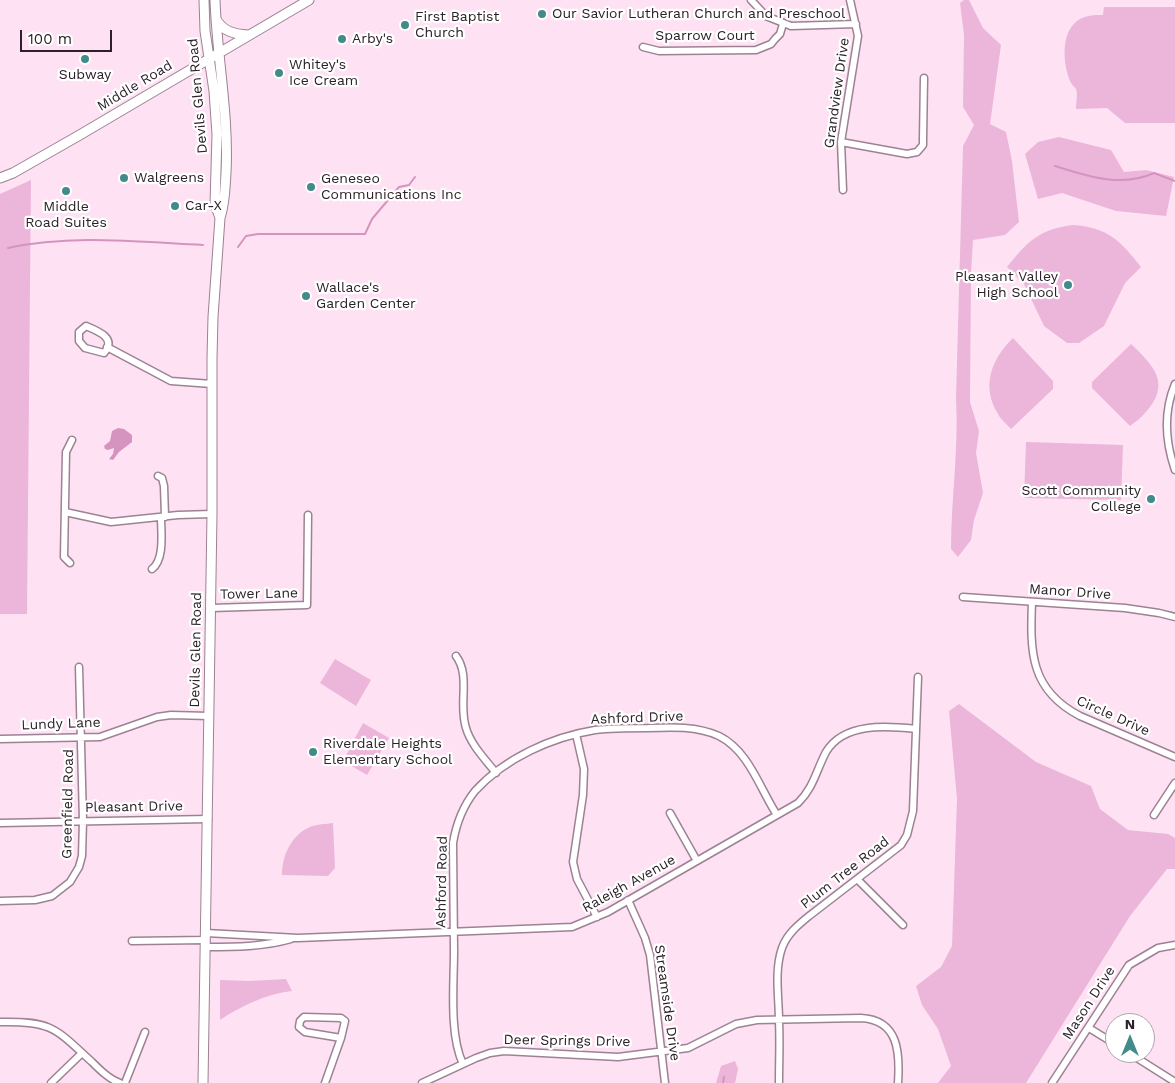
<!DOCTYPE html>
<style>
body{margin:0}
#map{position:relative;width:1175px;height:1083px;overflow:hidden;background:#fee2f4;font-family:"Work Sans",sans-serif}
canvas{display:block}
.north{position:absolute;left:1105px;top:1013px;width:50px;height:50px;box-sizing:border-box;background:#fff;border:1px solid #aba6a9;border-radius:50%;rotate:0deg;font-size:14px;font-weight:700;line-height:20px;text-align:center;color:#2c2128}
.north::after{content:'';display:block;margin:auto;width:18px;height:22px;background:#438b8a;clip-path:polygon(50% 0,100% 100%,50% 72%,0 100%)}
.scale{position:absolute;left:20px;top:30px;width:92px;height:22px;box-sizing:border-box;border:2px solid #2c2128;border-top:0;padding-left:6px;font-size:15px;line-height:18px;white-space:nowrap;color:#2c2128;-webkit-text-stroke:4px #fff;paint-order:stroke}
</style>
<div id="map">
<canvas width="1175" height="1083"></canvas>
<div class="north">N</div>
<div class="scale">100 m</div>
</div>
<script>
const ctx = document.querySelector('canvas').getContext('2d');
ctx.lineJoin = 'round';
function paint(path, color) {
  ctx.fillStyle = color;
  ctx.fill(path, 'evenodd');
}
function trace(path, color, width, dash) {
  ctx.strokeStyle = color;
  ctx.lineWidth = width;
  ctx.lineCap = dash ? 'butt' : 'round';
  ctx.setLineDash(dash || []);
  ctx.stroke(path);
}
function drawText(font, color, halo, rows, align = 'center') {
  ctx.font = font + ' "Work Sans",sans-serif';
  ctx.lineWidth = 4.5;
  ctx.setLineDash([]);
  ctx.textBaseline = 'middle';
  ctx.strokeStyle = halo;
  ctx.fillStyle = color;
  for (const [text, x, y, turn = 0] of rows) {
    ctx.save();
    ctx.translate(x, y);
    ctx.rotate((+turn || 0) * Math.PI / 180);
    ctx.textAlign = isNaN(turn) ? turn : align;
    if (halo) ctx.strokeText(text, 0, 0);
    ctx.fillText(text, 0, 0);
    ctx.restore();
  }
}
paint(new Path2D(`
 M964,0H969L983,28L1001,45L990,124L1006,132L1012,161L1019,222L1005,235L973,240L971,273L970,402L979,431L976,453L983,493L974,520L971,540L958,557L951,549C951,499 959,448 956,398L963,146L974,125L963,107L964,35L960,3Z
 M1104,7H1175V123H1125L1107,108L1076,109C1076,103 1078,94 1076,89C1075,87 1072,85 1071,83C1063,66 1060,34 1077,21C1085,15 1094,15 1103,15Z
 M1059,137L1111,150L1124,172L1146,170L1174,177L1166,216L1116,211L1062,193L1038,199L1025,154L1038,142Z
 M31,180L27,614H0V194Z
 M1073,225C1107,227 1121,241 1141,267L1125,283L1104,326L1079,343H1067L1044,326L1024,284L1007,267C1027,242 1039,229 1073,225Z
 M1013,338L1053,381V389L1011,429C1007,424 1001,420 998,414C981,387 991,359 1013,338Z
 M1131,344C1154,366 1172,384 1145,413C1141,418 1135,422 1130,426L1092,388V382Z
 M1026,442L1123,445L1121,500L1024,498Z
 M335,659L371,680L356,706L320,683Z
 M959,704L1036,762L1091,786L1100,809L1128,830L1168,834L1175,838V869H1167L1130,916L1026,1083H938L951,1066L938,1029L922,1005L916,986L941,967L952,946L957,799L949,711Z
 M363,723L389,738L367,775L343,761Z
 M333,823L335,868L328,876L282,875C282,856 291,835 310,827C317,824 326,824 333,823Z
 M286,979L292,991C266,994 241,1006 220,1020V980L249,981Z
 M735,1061L738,1069L735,1083H716L721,1066Z`), '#ebb6da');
paint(new Path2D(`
 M118,428L124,429L132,435V442L119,452L113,460L109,459L113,454L114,448L108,450L105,449L104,446L110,441L112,431Z`), '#d594c0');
trace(new Path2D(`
 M1055,166C1087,176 1121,188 1154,173L1175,181
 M238,247L246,236L258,234H365L372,219L399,187L409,185L415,177
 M8,248C71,234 139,242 203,245
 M723,1083L724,1077`), '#d594c0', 2);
const minor = new Path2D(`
 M751,0L766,16L791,26L856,24
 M643,47L659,51L756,50L771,44L775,39L780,34L783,24
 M841,142L907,154L917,152L923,145V140L924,78
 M843,190L841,142L858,36L850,0
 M86,326C98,331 117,338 104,353L85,348L79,341V332Z
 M107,347L171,381L212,384
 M1175,384C1163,413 1165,441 1175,470
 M158,476L162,478L164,486L165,517
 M65,512L111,522L178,515L212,514
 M70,563L64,557L66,452L72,440
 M152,569C165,559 161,532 161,517
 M963,597L1125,608L1159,613L1175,617
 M1032,602C1030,652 1030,690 1080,716L1175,757
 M211,608L307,605L308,515
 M456,656C471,676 458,704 466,728C471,745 485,759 496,773
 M576,734L584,769L583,795L573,862L577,879L597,917
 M0,739L100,737L157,717L171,715L209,716
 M670,813L697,861
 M1154,815L1175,783
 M0,823L208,819
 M857,879L903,925
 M628,900L645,938L650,955L665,1083
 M0,901L35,900L52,896L70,882L79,867L82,856L83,821L79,667
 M206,933L298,938L572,927L608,912L798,803C814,787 816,771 826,752C844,722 887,726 916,729
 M132,941L206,940
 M205,947C235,947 263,947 291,939
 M0,1022C52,1021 55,1028 92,1062C100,1070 109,1079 120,1083
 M1089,1028L1115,1044
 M1129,1053L1175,1082
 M463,1064C449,1035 454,984 454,951C454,915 453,879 453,843C456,825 463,806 475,791C505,758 552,737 595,730C613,728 631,728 648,728C672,727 697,726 719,736C749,751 760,789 777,815
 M51,1083L82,1053
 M125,1083L145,1032
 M325,1083L341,1038L345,1021L341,1018L304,1017L300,1021L299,1027L305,1032L341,1038
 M422,1083L476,1058L490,1053L504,1051L618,1057L688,1048L736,1024L757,1020L861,1018C899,1020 900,1053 898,1083
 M779,1083C779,1062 780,1042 779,1021C779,998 774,971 782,948C787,934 798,925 809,916L901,845L907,835L913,811L918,677
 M1052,1083L1129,965L1158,948L1175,945`);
const secondary = new Path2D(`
 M204,0L205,31L214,91L217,135L215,204L220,218
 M216,19C223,32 235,34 248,35
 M0,178L13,173L78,136L309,0
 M203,1083L212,514V358L213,317L220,218C225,203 225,188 226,173C229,115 217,58 215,0`);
trace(minor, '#9c8293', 9);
trace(secondary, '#9c8293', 11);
trace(minor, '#fff', 6);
trace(secondary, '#fff', 9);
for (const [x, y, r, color] of [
 [542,14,5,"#438b8a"],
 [405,25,5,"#438b8a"],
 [342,39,5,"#438b8a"],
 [85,59,5,"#438b8a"],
 [279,73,5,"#438b8a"],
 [124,178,5,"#438b8a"],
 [311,187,5,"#438b8a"],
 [66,191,5,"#438b8a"],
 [175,206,5,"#438b8a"],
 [1068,285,5,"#438b8a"],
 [306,296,5,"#438b8a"],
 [1151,499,5,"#438b8a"],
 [313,752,5,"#438b8a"]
]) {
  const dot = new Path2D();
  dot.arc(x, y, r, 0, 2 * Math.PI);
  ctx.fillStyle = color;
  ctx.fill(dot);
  trace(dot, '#fff', 2);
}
drawText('14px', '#2c2128', '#fff', [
 ["Our Savior Lutheran Church and Preschool",552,14],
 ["First Baptist",415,17],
 ["Church",415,33],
 ["Arby's",352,39],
 ["Whitey's",289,65],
 ["Ice Cream",289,81],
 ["Subway",85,75,"center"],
 ["Walgreens",134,178],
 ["Geneseo",321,179],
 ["Communications Inc",321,195],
 ["Car-X",185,206],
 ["Middle",66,207,"center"],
 ["Road Suites",66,223,"center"],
 ["Pleasant Valley",1058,277,"right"],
 ["High School",1058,293,"right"],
 ["Wallace's",316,288],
 ["Garden Center",316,304],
 ["Scott Community",1141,491,"right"],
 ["College",1141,507,"right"],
 ["Riverdale Heights",323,744],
 ["Elementary School",323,760]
], 'left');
drawText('14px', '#2c2128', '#fff', [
 ["Sparrow Court",705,36],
 ["Middle Road",135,86,-31],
 ["Grandview Drive",837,93,-82],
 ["Devils Glen Road",198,96,-95],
 ["Manor Drive",1070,592,4],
 ["Tower Lane",259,594,-1],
 ["Devils Glen Road",196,650,-89],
 ["Circle Drive",1113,716,24],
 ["Ashford Drive",637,718,-2],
 ["Lundy Lane",61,724,-2],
 ["Greenfield Road",68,804,-89],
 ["Pleasant Drive",134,807,-1],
 ["Plum Tree Road",845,873,-38],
 ["Ashford Road",442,882,-89],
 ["Raleigh Avenue",629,884,-29],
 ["Streamside Drive",667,1003,82],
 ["Mason Drive",1089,1003,-57],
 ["Deer Springs Drive",567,1041,1]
]);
</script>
